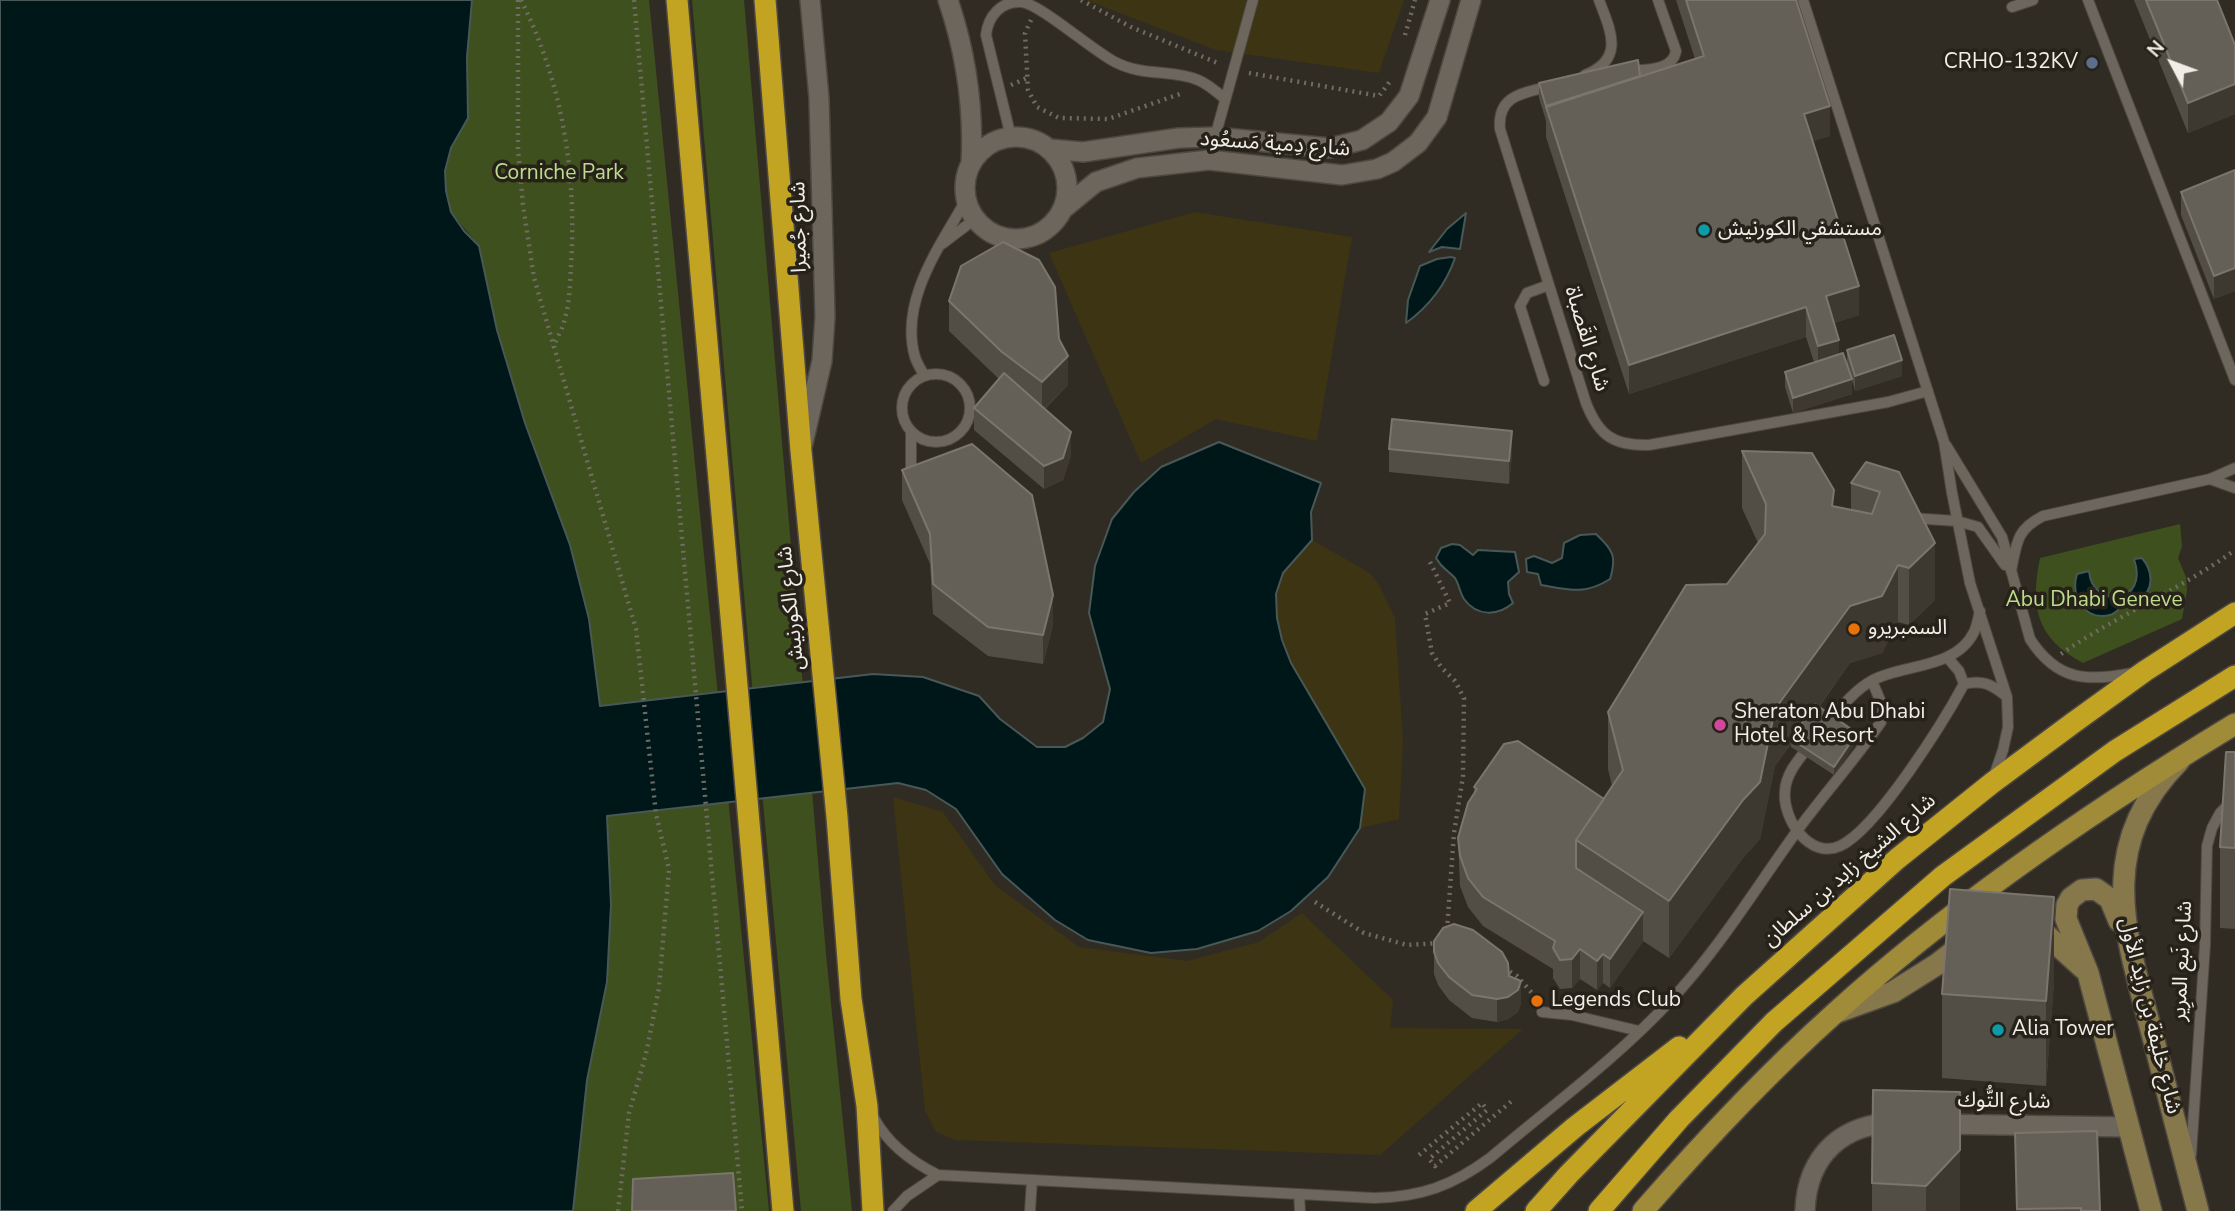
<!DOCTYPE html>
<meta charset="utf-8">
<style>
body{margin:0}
#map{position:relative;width:2235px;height:1211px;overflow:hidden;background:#312c23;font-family:"Nunito Sans",sans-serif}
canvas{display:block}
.north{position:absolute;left:2137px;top:28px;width:70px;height:70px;-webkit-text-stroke:5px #272219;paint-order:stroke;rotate:311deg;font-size:19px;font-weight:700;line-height:28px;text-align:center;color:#f1eee8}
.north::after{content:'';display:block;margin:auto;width:24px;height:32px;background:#f1eee8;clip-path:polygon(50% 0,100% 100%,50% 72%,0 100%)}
</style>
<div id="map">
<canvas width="2235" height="1211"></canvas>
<div class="north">N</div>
</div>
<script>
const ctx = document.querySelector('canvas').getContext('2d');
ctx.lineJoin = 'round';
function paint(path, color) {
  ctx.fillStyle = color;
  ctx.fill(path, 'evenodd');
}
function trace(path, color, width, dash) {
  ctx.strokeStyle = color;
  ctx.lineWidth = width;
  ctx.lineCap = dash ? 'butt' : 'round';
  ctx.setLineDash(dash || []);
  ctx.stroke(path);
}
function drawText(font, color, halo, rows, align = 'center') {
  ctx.font = font + ' "Nunito Sans","Noto Sans Arabic",sans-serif';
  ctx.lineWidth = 7;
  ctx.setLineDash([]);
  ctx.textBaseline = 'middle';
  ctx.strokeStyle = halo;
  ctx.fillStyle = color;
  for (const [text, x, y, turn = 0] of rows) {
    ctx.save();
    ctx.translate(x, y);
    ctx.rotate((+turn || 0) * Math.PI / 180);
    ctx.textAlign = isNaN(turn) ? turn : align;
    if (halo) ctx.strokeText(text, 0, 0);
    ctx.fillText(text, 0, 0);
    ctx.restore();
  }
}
paint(new Path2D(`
 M472,0H649L769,1211H573L587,1080L607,982L600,706L589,619L570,545L525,423L497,329L479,246L451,212L446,191L445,171L451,148L468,118L467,57Z
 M692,0H744L826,954L852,1211H801L749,651Z
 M2180,524L2182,546L2178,558L2186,577L2187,591L2182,619L2083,663C2036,638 2030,607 2040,558Z`), '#3e501d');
paint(new Path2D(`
 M1086,0H1404L1379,73L1216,50Z
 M1195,212L1352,237L1317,441L1216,419L1141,463L1049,253Z
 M1312,540L1370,573L1379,585L1395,618L1403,741L1399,819L1360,828L1365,789L1291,663L1282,640L1277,618L1276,594L1283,573Z
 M893,797L943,812L995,885L1079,947L1187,961L1259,942L1302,913L1393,1000L1390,1028L1523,1029L1380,1155L955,1140L936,1132L925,1111Z`), '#3c3413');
const water = new Path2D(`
 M0,0H472L467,57L468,118L451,148L445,171L446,191L451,212L464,231L479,246L497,330L525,423L570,545L589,619L600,706L873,674L923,677L979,696L1000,719L1037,747H1065L1083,738L1103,722L1110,689L1089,613L1095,566L1112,519L1134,492L1161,467L1219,442L1321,483L1311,512L1312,540L1283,573L1276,594L1277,618L1282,640L1291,663L1365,789L1360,828L1328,877L1291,911L1258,931L1197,949L1151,953L1088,940L1055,920L1002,874L956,809L926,790L898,783L607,816L611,905L607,982L587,1080L573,1211H0Z
 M1466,213L1460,249L1442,247L1429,252L1447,229Z
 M1451,257L1455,258C1446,284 1428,307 1406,323L1408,300L1420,266L1437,259Z
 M1596,534C1613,550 1617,556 1610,579C1585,595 1570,590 1541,585L1538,574L1527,572L1526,559L1534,556L1552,563L1562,558L1564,543L1580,535Z
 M1452,544L1460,545L1473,555L1478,550L1515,552L1519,572L1508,582L1509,594L1513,603C1498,616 1477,617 1464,599C1460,593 1459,584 1455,578C1448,570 1443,570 1436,558L1441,548Z
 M2142,558C2153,571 2155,591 2138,600C2135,602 2131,601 2127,603C2121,605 2118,613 2110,615C2084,621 2070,596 2077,574L2089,571C2092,610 2150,605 2134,559Z`);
paint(water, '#001719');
trace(water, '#485857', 2);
const lane = new Path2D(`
 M1803,0L1944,442L1952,493L1970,583L2007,697L2008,727L2003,750L1994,776
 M2088,0L2235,380
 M2012,7L2033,0
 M1628,71C1645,69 1672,72 1676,51L1658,0
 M1585,75C1626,59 1610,30 1599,0
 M1551,86C1525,93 1497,94 1500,129L1586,403C1599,436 1614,446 1649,445L1888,402L1928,391
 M1011,137L986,35C988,17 1000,1 1021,2C1039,3 1093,51 1115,62C1144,77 1171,69 1198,80C1208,84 1217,92 1225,99
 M1215,137L1253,0
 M942,244L975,219
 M902 408a34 34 0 1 1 68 0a34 34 0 1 1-68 0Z
 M925,376C921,370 917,363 915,357C899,301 940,246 966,200
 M1544,381L1520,306L1527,293L1549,285
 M911,431V477
 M1946,445L2002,537L2030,639C2057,681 2087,682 2133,673
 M2210,479L2235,488
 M1911,518L1957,521L1978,527L2005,565
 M2011,571C2017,542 2016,530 2043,516L2210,479L2235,468
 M1947,657L1959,671L1964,684
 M1827,725C1840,709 1854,690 1873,680C1904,664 1956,669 1974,632C1977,626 1978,618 1980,611
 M1810,745C1799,759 1786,773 1785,791C1782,819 1810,860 1840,846C1877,829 1944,721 1964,684C1983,680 1991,684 2006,696
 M1542,1012L1572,1015L1639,1031
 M874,1118C888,1144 912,1162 938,1175L1374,1198C1421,1197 1452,1186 1490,1158C1550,1107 1616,1059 1670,1001C1719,949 1755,889 1797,831C1824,794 1855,760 1881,722L1883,707L1872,681
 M2191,1155L2205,945L2207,846L2212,828L2220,813L2235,798
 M1299,1194L1300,1211
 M893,1211L907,1196L938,1175
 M1030,1211L1032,1180`);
const street = new Path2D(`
 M948,0C966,53 974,108 971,164
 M965 188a51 51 0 1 1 102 0a51 51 0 1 1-102 0Z
 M1050,149L1083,152L1179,138L1215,137L1330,148L1362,140L1389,122L1409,96L1440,0
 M1063,209L1096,182L1137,168L1209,160L1342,175L1377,169L1393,162L1418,143L1437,117L1471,0
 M803,443L822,361L825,317L819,98L810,0
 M1936,1124L2127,1127
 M1805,1211C1807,1155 1843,1122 1899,1123`);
const secondary = new Path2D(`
 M2179,761C2092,849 2127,938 2154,1041C2169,1098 2183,1154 2198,1211
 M2119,921L2110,899L2096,889L2082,890L2071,898L2067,905L2066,919L2088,973L2151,1211
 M2030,927L2042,931L2084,969
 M1835,1013L1893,992L1936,965L1967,941`);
const primary = new Path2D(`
 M1643,1211C1703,1142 1767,1074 1835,1013C1954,905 2098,807 2235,724`);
const highway = new Path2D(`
 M677,0L783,1211
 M765,0L801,451L837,817L851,999L867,1106L873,1211
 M1476,1211L1575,1127L1679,1047
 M1536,1211L1569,1174L1744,996L1897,859L1992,783L2073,723L2145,671L2235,613
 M1599,1211L1679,1119L1774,1022L1943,876L2115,751L2235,676`);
trace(lane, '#4d4841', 12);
trace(street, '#4d4841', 22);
trace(secondary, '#4d4841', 24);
trace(primary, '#4d4841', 24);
trace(highway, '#4d4841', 24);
trace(new Path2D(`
 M518,0V149L523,205L534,278L636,629L656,814L669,869L659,988L646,1054L629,1113L618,1211
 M521,0C562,82 577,173 571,265C570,282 570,301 565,318C563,328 557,338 553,347
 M634,0L742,1211
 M1081,0L1131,27L1220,64
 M1031,20L1025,33L1028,90L1037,107L1059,118L1108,119L1180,94V91
 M1405,35L1415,0
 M1249,73L1379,96L1391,80
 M1011,85L1027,78
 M520,178L569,175
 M1430,562L1450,603L1425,614L1432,653L1441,667L1455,681L1464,698L1463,776L1454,833L1447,930
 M2061,654C2117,615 2180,590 2235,550
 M1315,902L1364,933L1407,945L1440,943
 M1504,968L1517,976L1538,1000
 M1419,1155L1482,1103L1487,1110L1429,1159L1435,1166L1514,1099`), '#706b63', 4.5, [2, 5]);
trace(lane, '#6c665c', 10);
trace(street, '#6c665c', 19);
trace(secondary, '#86784b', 21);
trace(primary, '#a08b39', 21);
trace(highway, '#c2a322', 21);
paint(new Path2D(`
 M1676,0H1796L1830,136L1813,141L1859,315L1834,323L1839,354L1847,364V350L1902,376L1855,391L1852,380V394L1793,413L1785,387V372L1814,362L1806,337L1629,394L1546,137V121L1539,98V83L1640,77L1695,59Z
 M2134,0H2217L2235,45V114L2188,133Z
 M2235,170V291L2214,299L2181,215V192Z
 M949,301L1059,339L1068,385L1045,409L1071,455L1063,480L1044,489L974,430V408L999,379L949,331Z
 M1389,449L1512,454L1509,484L1389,472Z
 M1742,451L1834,506L1851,510V483L1866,462L1935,600L1909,625L1898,622L1882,653L1850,663L1819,707L1857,740L1834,775L1791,747V744L1775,766L1760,839L1743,858L1669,958L1643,941L1610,988L1603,983L1597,990L1580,979L1572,988L1560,989L1553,978V969L1483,926L1468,907L1460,886L1458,838L1474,793V787L1604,799L1612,786L1608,769V712L1727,584L1758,543L1742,508Z
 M902,470L1053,625L1043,664L988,656L933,614L930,564L902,500Z
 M2235,752V929L2220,928V847Z
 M1434,941L1509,976L1521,1004L1518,1012L1508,1019L1497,1022L1472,1018L1449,1000L1438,985L1434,974Z
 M2054,982L2046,1086L1942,1078V994Z
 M1960,1092V1211H1872V1183Z
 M2015,1133L2100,1211H2016Z`), '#534e45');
paint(new Path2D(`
 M2235,84V114L2188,133V103Z
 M1830,106V136L1804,144V114Z
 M2235,268V291L2214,299V276Z
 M1859,286V315L1826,326V296Z
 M1806,307V337L1629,394V365Z
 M1839,340V369L1818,376V346Z
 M1068,356V385L1042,411V382Z
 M1902,360V376L1855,391V376Z
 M1852,379V394L1793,413V398Z
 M1512,431V454L1509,484V461Z
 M1071,432V455L1063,480L1044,489V466Z
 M1935,543V600L1909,625V568Z
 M1898,565V622L1882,653L1850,663L1794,741L1791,739V744L1775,766L1760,839L1743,858L1669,958V901L1775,709L1850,606Z
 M1053,595V625L1043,664V635Z
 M1857,733V740L1834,775V767Z
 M2054,897V982L2046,1086V1001Z
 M1643,912V942L1610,988V959Z
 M1580,949V979L1572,988V959Z
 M1603,954V983L1597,990V961Z
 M1521,981V1004L1518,1012L1508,1019L1497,1022V999Z
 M1960,1092V1211H1926V1186Z`), '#3e3930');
const building = new Path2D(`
 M1686,0H1796L1830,106L1804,114L1859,286L1826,296L1839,340L1818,346L1806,307L1629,365L1546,107L1704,56Z
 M2146,0H2217L2235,45V84L2188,103Z
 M1638,60L1640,76L1546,106L1539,83Z
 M2235,170V268L2214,276L2181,192Z
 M1003,242L1039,260L1055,287L1059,339L1068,356L1042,382L1002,352L949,301L961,266Z
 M1894,335L1902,360L1855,376L1847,350Z
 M1843,353L1852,379L1793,398L1785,372Z
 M1004,373L1071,432L1063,458L1044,466L974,408Z
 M1392,419L1512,431L1509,461L1389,449Z
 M972,444L1032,495L1053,595L1043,635L988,627L933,584L930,534L902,470Z
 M1742,451L1812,453L1834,490L1832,506L1872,514L1880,492L1851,483L1866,462L1899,472L1935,543L1909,568L1898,565L1882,596L1850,606L1775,709L1760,782L1743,800L1669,901L1576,840L1623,770L1608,712L1686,585L1727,584L1765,534L1766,504Z
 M1815,704L1857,733L1834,767L1791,739Z
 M1518,741L1604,799L1576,840V868L1643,912L1610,959L1603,954L1597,961L1580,949L1572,959L1560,960L1553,948L1555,941L1483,897L1468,878L1460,856L1458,838L1468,803L1477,789L1474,787L1504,744Z
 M2226,752H2235V848L2220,847Z
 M1950,889L2054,897L2046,1001L1942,994Z
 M1454,924L1473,930L1502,952L1508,963L1509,976L1521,981L1518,990L1508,997L1497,999L1472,995L1449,977L1438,963L1434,952V941L1443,928Z
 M1873,1090L1960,1092V1150L1926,1186L1872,1183Z
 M2097,1131L2100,1211H2081V1208L2017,1209L2015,1133Z
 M733,1173L736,1211H632L633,1179Z`);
paint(building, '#645f57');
trace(building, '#7a766e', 2);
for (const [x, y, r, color] of [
 [2092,63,7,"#5c6f8a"],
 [1704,230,7,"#0f9aa8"],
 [1854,629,7,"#e8710a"],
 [1720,725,7,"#d1479c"],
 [1537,1001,7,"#e8710a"],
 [1998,1030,7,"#0f9aa8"]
]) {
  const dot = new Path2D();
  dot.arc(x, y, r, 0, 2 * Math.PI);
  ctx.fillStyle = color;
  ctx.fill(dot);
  trace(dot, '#272219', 2.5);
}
drawText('21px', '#f1eee8', '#272219', [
 ["CRHO-132KV",2078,63,"right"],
 ["مستشفي الكورنيش",1718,230],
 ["السمبريرو",1868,629],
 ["Sheraton Abu Dhabi",1734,713],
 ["Hotel & Resort",1734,737],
 ["Legends Club",1551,1001],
 ["Alia Tower",2012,1030]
], 'left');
drawText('21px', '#f1eee8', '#272219', [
 ["شارع دِمية مَسعُود",1275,145,4],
 ["شارع جُميرا",800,227,-91],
 ["شارع القَصباة",1586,339,73],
 ["شارع الكورنيش",792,608,-96],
 ["شارع الشيخ زايد بن سلطان",1850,871,-41],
 ["شارع نَبع المرِير",2183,961,-87],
 ["شارع خليفة بن زايد الأول",2149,1016,76],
 ["شارع التُّوك",2004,1102,1]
]);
drawText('21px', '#bcdb8c', '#272219', [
 ["Corniche Park",559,174],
 ["Abu Dhabi Geneve",2094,601]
]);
</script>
